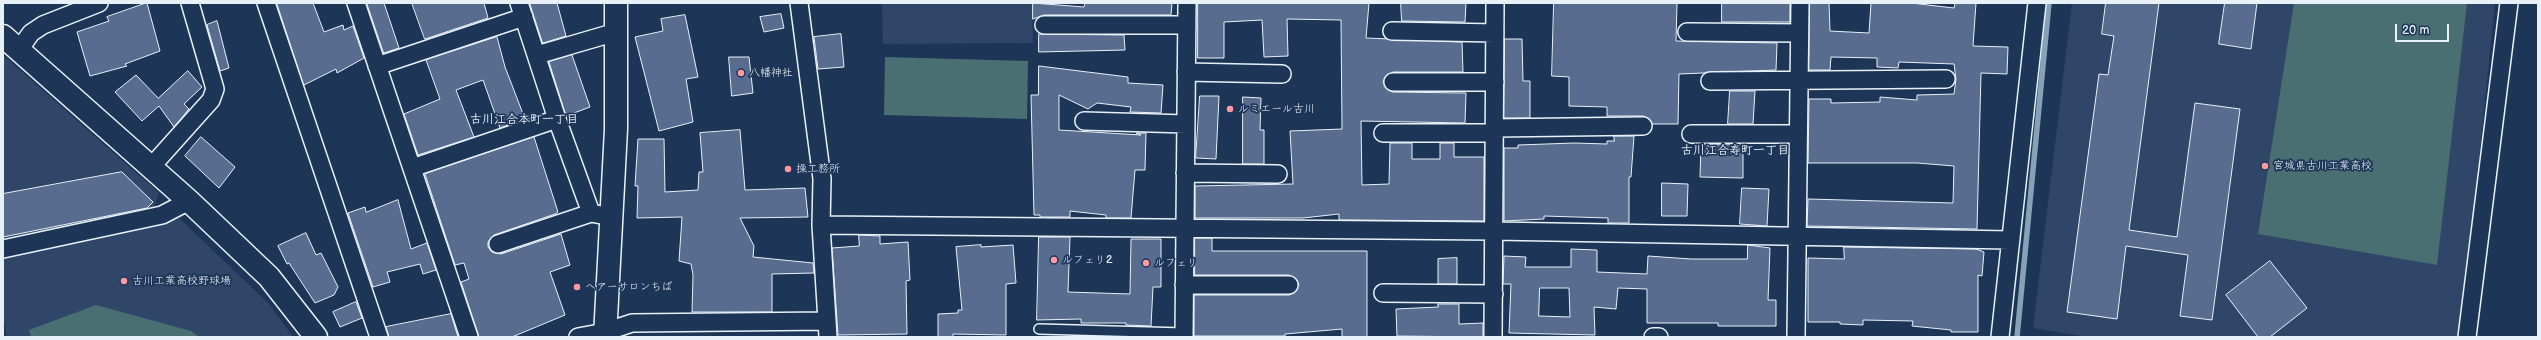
<!DOCTYPE html>
<meta charset="utf-8">
<style>
body{margin:0}
#map{position:relative;width:2541px;height:340px;overflow:hidden;background:#1d3557;font-family:"Balsamiq Sans",sans-serif}
canvas{display:block}
.frame{position:absolute;inset:0;border:4px solid #e8f1f8;pointer-events:none}
.scale{position:absolute;left:2395px;top:24px;width:54px;height:18px;box-sizing:border-box;border:2px solid #e8f1f8;border-top:0;padding-left:5px;font-size:12px;line-height:14px;white-space:nowrap;color:#e8f1f8;-webkit-text-stroke:3px #1d3557;paint-order:stroke}
</style>
<div id="map">
<canvas width="2541" height="340"></canvas>
<div class="frame"></div>
<div class="scale">20 m</div>
</div>
<script>
const ctx = document.querySelector('canvas').getContext('2d');
ctx.lineJoin = 'round';
function paint(path, color) {
  ctx.fillStyle = color;
  ctx.fill(path, 'evenodd');
}
function trace(path, color, width, dash) {
  ctx.strokeStyle = color;
  ctx.lineWidth = width;
  ctx.lineCap = dash ? 'butt' : 'round';
  ctx.setLineDash(dash || []);
  ctx.stroke(path);
}
function drawText(font, color, halo, rows, align = 'center') {
  ctx.font = font + ' "Balsamiq Sans","Klee One",sans-serif';
  ctx.lineWidth = 3.5;
  ctx.setLineDash([]);
  ctx.textBaseline = 'middle';
  ctx.strokeStyle = halo;
  ctx.fillStyle = color;
  for (const [text, x, y, turn = 0] of rows) {
    ctx.save();
    ctx.translate(x, y);
    ctx.rotate((+turn || 0) * Math.PI / 180);
    ctx.textAlign = isNaN(turn) ? turn : align;
    if (halo) ctx.strokeText(text, 0, 0);
    ctx.fillText(text, 0, 0);
    ctx.restore();
  }
}
paint(new Path2D(`
 M882,3H1032L1033,43L883,44Z
 M2072,3H2495L2461,337H2087L2033,328Z
 M3,55L159,193L153,210L3,238Z
 M177,216L269,304L293,337H7L3,315V258Z`), '#2f4668');
paint(new Path2D(`
 M2294,3H2467L2437,265L2258,234Z
 M885,57L1028,61L1027,119L884,115Z
 M96,305L191,331L199,337H31L29,330Z`), '#496f73');
trace(new Path2D(`
 M2017,337L2049,3`), '#85a2b6', 5.5);
const building = new Path2D(`
 M147,3L160,51L125,64L127,66L90,76L77,32L109,21L107,17Z
 M277,3H313L324,32L343,25L344,30L353,26L364,58L337,73L336,69L304,85Z
 M367,3H384L399,48L384,53Z
 M412,3H484L488,18L425,39Z
 M530,3H557L566,36L543,43Z
 M1033,3L1084,7L1085,3H1172L1171,15H1044L1033,19Z
 M1198,3H1369L1366,38L1462,42L1463,72H1393L1385,77L1383,82L1388,90L1393,92L1466,93L1465,123L1361,121L1362,185L1389,184L1390,143H1412V159H1440V143H1454V157H1484V221L1339,220V214L1303,218H1195V186L1293,184L1290,131L1342,129L1341,20L1287,19L1288,56L1264,57L1262,20L1224,22V58H1198Z
 M1401,3H1466L1465,22L1402,21Z
 M1554,3H1677L1676,41L1777,43L1776,70L1679,74L1678,124H1652L1648,118L1643,116H1607V107L1569,106V77L1552,76Z
 M1722,3H1790V22H1722Z
 M1810,3H1829L1830,31L1869,33L1871,3H1911L1954,8L1955,3H1976L1973,46L2008,47L2007,74L1981,73L1977,229L1807,226L1808,199L1953,203L1954,166L1917,163H1808L1809,99H1831V103L1880,102V97L1917,100V95L1954,94L1956,79L1954,64L1899,62L1898,68L1877,67V58L1831,57L1830,70H1809Z
 M2106,3H2159L2129,230L2177,237L2195,103L2240,109L2212,320L2180,316L2188,255L2126,246L2117,319L2067,312L2099,74L2108,75L2114,36L2102,34Z
 M2225,3H2257L2251,49L2219,44Z
 M781,14L784,28L764,32L760,17Z
 M685,15L698,77L686,79L693,122L659,131L635,37L663,31L661,19Z
 M217,21L229,68L220,71L207,25Z
 M841,34L844,67L818,69L814,37Z
 M1039,34L1124,35L1125,50L1039,52Z
 M497,37L505,67L525,119L500,128L483,80L456,90L474,137L418,155L404,114L440,99L426,60Z
 M1505,39H1522L1523,81H1530V118H1504Z
 M572,55L590,107L566,116L549,62Z
 M729,57H749L753,93L732,96Z
 M1039,66L1128,77V83L1163,85L1161,113L1130,112L1131,107L1097,103L1088,109L1059,95V130L1141,135L1136,133H1146L1145,170H1135L1131,218H1106V215L1070,211V217H1040V215H1034L1031,95H1038Z
 M188,71L202,87L184,104L189,109L174,127L159,106L142,121L115,92L136,75L158,98Z
 M1730,91H1755L1753,124H1728Z
 M1200,96H1219L1216,159L1196,158Z
 M1243,97L1261,98L1260,130H1264V164H1243Z
 M740,130L745,190L805,188L808,217L740,218L754,246L753,257L813,263L814,273L772,274V312H692L693,275L691,264L679,261L682,217L637,218L638,186H635L638,139H664L665,192L698,190L699,172H703L700,133Z
 M1614,136H1634L1631,177H1629V223H1608V218L1544,216V219L1504,221V148H1518V145L1574,143L1607,144V141H1614Z
 M201,137L235,167L219,188L185,156Z
 M534,137L558,212L555,214L494,235L488,242V247L492,252L501,254L561,234L570,265L550,272L565,315L512,337H479L461,282L469,279L464,263L455,265L425,174Z
 M1727,144H1743V178L1700,177L1701,145Z
 M122,172L153,202L147,208L3,237V194Z
 M1662,183L1688,184L1687,216H1662Z
 M1742,188L1769,189L1767,226L1740,224Z
 M398,200L411,249L427,243L436,270L423,274L420,264L387,272L390,282L373,287L348,213L365,207L366,212Z
 M306,233L316,255L321,253L338,287L334,295L315,303L289,263L287,264L278,246Z
 M859,235L880,236V244L908,242L910,280L906,281L907,334L838,335L832,248L859,246Z
 M1039,237H1070L1068,292L1130,294L1131,239H1161V287H1153L1151,326L1126,325V323H1081V319L1037,320Z
 M1195,238H1212V251H1367V337H1342V329L1285,334V336H1194V295H1289L1294,293L1299,285L1297,280L1289,275H1195Z
 M981,245V247L1013,245L1016,283L1006,284V335L953,334V337H938V314L958,313V310H962L956,247Z
 M1748,245L1770,248L1768,300H1776V326H1718V323H1647V289L1618,288L1616,309L1594,307L1595,335L1509,333L1511,284H1503L1504,256L1526,257L1525,267H1571V249L1597,250V272L1647,274L1648,256L1691,259H1747ZM1540,288H1569L1570,317L1539,316Z
 M1844,247L1976,249L1984,252L1982,276L1978,275V332H1951V330L1912,326L1913,321L1863,320V325L1840,324V322H1808V258L1844,259Z
 M1457,258V284H1438V259Z
 M2270,261L2307,308L2270,337H2258L2226,295Z
 M356,302L362,318L340,327L333,312Z
 M1438,304H1459V324L1483,323V337L1397,336L1396,309L1438,307Z
 M451,314L458,337H389L386,327Z`);
paint(building, '#586c90');
trace(building, '#e8f1f8', 1);
const lane = new Path2D(`
 M1039,329L1184,333`);
const street = new Path2D(`
 M266,3L379,337
 M356,3L469,337
 M519,3L557,119L591,213L612,217
 M799,3L822,179L821,225L828,337
 M1044,25H1187
 M1392,31L1495,33
 M1687,32L1799,33
 M19,50L31,33L43,25L99,3
 M537,55L616,32
 M377,66L524,17
 M1186,72L1282,74
 M1710,81L1946,79
 M1393,82H1495
 M1084,121L1186,124
 M1495,128L1643,126
 M1383,133H1495
 M1691,134H1798
 M151,167L211,100L215,89L190,3
 M412,168L557,119
 M1185,173L1278,174
 M821,225L1494,231L2011,240
 M498,244L591,213
 M3,249L162,215L189,201
 M1184,285H1289
 M1383,293L1494,294
 M578,337L605,332L632,323L827,321
 M1184,337L1187,3
 M1493,337L1495,3
 M1653,337H1659
 M1796,337L1800,3
 M2000,337L2037,3
 M2467,337L2509,3`);
const secondary = new Path2D(`
 M3,36L189,201L269,277L316,337
 M605,337L616,129V3`);
trace(lane, '#e8f1f8', 12);
trace(street, '#e8f1f8', 20);
trace(secondary, '#e8f1f8', 25);
trace(lane, '#1d3557', 9);
trace(street, '#1d3557', 17);
trace(secondary, '#1d3557', 22);
for (const [x, y, r, color] of [
 [741,73,4,"#ff9aa2"],
 [1230,109,4,"#ff9aa2"],
 [2265,166,4,"#ff9aa2"],
 [788,169,4,"#ff9aa2"],
 [1054,260,4,"#ff9aa2"],
 [1146,263,4,"#ff9aa2"],
 [124,281,4,"#ff9aa2"],
 [577,287,4,"#ff9aa2"]
]) {
  const dot = new Path2D();
  dot.arc(x, y, r, 0, 2 * Math.PI);
  ctx.fillStyle = color;
  ctx.fill(dot);
  trace(dot, '#1d3557', 1.5);
}
drawText('11px', '#e8f1f8', '#1d3557', [
 ["八幡神社",749,73],
 ["ルミエール古川",1238,109],
 ["宮城県古川工業高校",2273,166],
 ["操工務所",796,169],
 ["ルフェリ2",1062,260],
 ["ルフェリ",1154,263],
 ["古川工業高校野球場",132,281],
 ["ヘアーサロンちば",585,287]
], 'left');
drawText('bold 12px', '#e8f1f8', '#1d3557', [
 ["古川江合本町一丁目",524,120],
 ["古川江合寿町一丁目",1735,151]
]);
</script>
